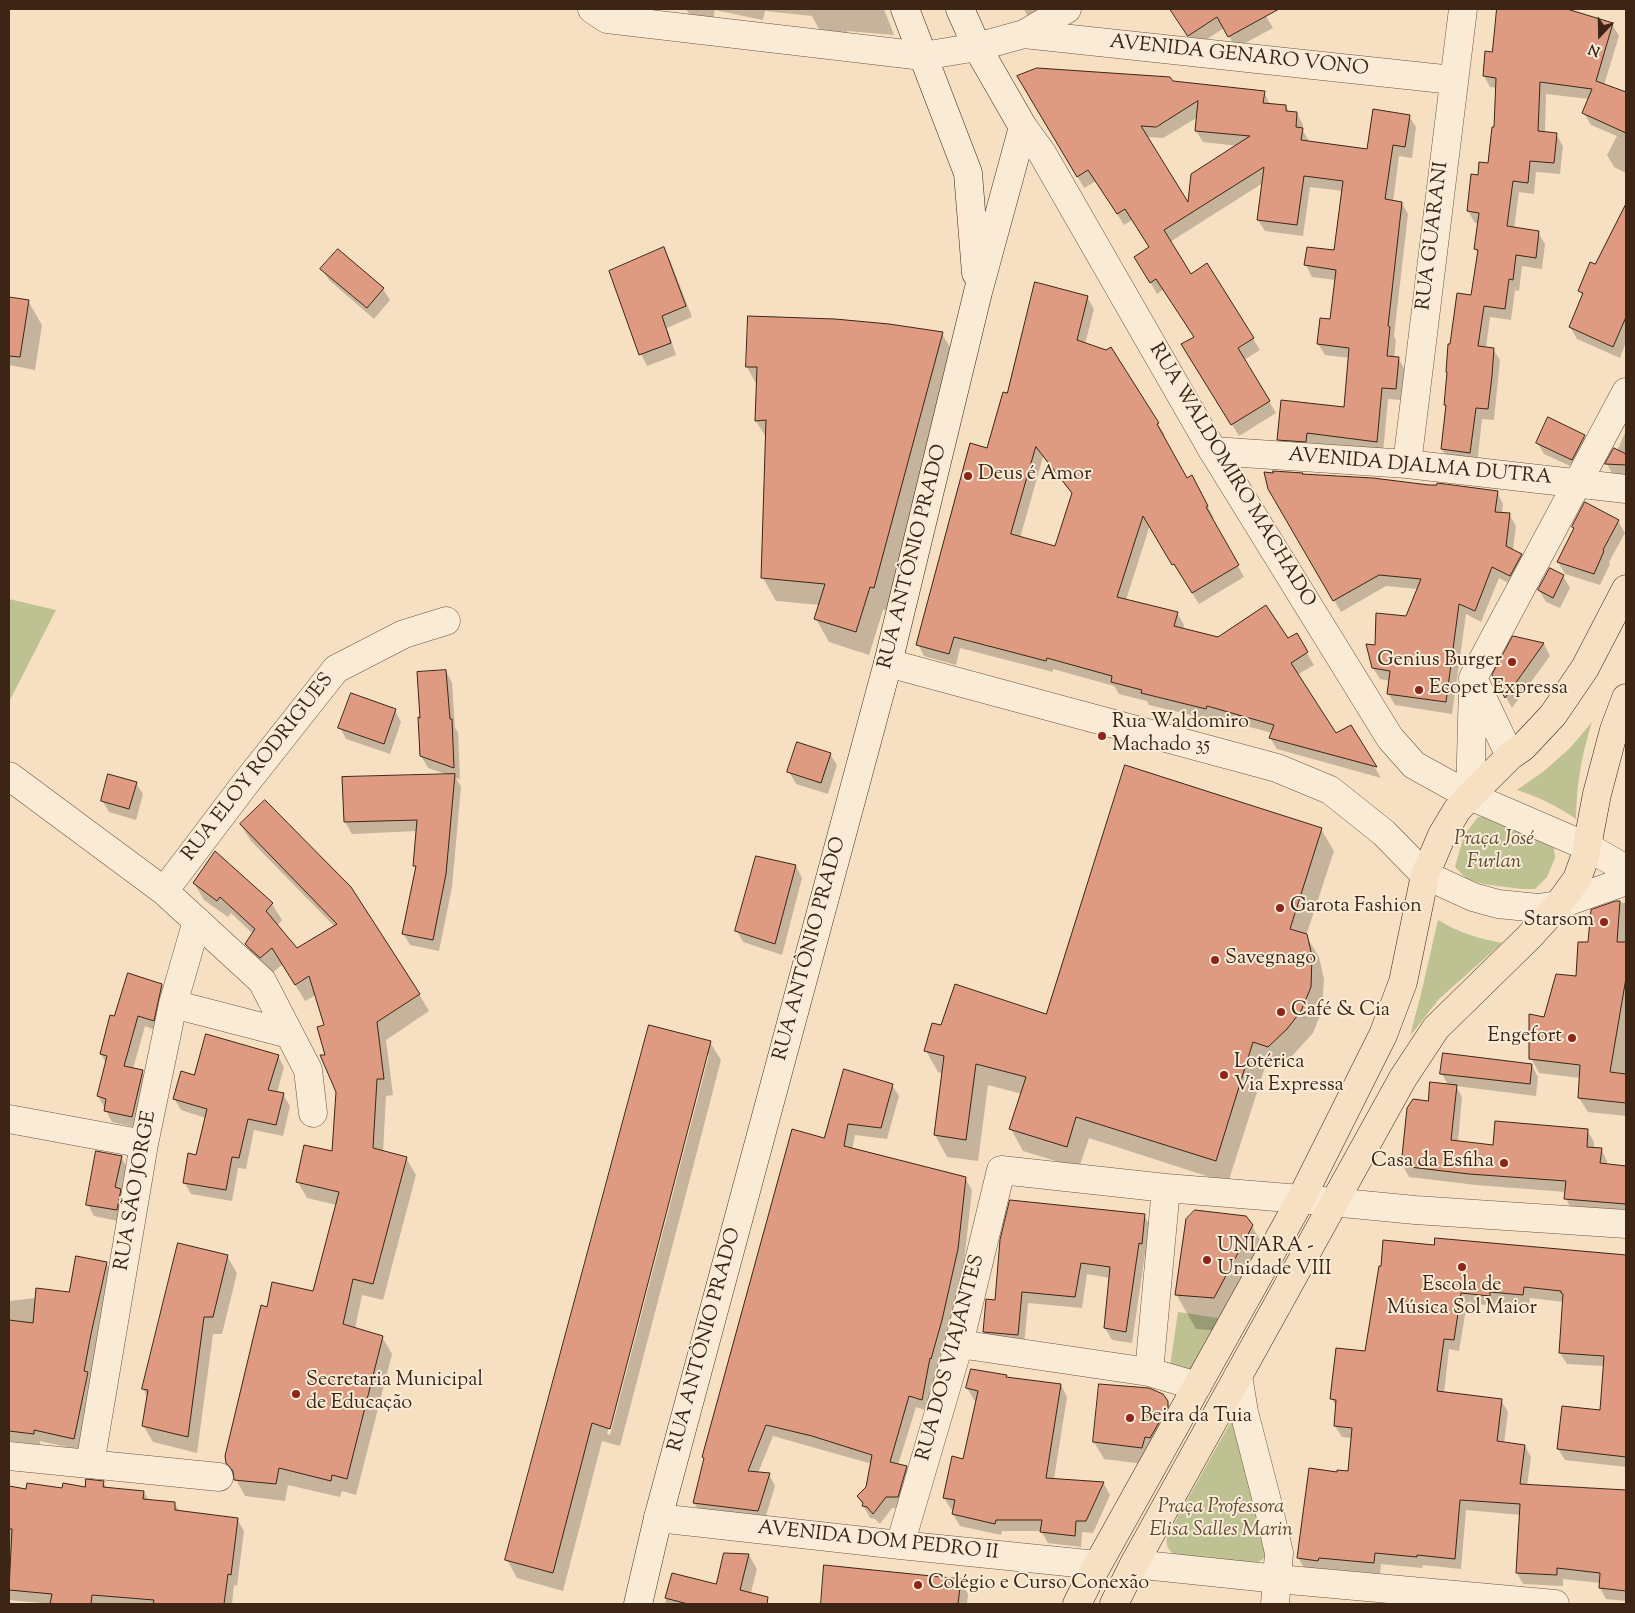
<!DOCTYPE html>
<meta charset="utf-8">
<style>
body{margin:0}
#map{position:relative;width:1635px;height:1613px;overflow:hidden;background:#f7e0c2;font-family:"Sorts Mill Goudy",serif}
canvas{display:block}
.frame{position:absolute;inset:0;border:10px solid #3c2515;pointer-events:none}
.north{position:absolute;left:1575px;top:10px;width:50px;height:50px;-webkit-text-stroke:4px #faebd7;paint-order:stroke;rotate:201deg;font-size:14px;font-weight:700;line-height:20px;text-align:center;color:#3c2515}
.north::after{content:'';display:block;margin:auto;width:18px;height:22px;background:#3c2515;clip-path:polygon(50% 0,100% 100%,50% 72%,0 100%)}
</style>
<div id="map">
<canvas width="1635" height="1613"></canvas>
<div class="frame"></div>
<div class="north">N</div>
</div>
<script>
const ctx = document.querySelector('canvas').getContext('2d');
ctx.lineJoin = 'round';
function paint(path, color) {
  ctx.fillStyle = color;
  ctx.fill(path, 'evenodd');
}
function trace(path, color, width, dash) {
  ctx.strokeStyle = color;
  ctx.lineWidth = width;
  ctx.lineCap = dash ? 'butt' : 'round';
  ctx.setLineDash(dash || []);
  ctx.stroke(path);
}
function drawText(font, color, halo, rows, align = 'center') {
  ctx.font = font + ' "Sorts Mill Goudy",serif';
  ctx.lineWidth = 4;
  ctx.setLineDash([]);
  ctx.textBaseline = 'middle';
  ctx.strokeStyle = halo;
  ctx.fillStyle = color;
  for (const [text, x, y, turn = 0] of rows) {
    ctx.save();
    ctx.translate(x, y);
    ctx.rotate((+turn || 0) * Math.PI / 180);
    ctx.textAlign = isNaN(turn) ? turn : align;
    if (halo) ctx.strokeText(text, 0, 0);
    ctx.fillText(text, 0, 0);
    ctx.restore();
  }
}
paint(new Path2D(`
 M9,599L56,610L9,702Z
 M1592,722C1581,758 1577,782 1576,819C1557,806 1539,797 1517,790L1544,771L1570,748Z
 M1478,817H1491L1554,848L1555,858L1547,877L1535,889H1521L1483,884L1467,879L1455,867L1464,835Z
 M1438,920C1460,933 1477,938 1502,943L1439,999L1410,1036L1421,994Z
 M1178,1312L1218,1318L1191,1372L1170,1366Z
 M1234,1416L1267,1554L1262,1560L1255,1563L1176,1555C1168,1551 1165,1545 1167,1536Z`), '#bec292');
paint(new Path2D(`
 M686,9H884L894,35L847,31V34L820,31L812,16L765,11L763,20L715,10L713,19L689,14Z
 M1024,9H1052L1029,19Z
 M1171,9H1262L1273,28L1236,48L1224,28L1195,47Z
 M1498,9H1573L1574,12L1612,24L1619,36L1604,85L1622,92L1626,99V173L1614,167L1607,155L1617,136L1591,125L1584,113L1589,99L1546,94L1545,133L1556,134L1563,146L1560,174L1536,172L1534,194L1519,192L1514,229L1538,232L1545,244L1542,269L1522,266L1519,291L1515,290L1511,320L1490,317L1486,348L1493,349L1500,360L1494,420L1482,419L1477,464L1449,461L1442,449L1451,345L1473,297L1478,254L1476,249L1479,223H1475L1468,211L1479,177L1490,164L1496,128L1497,88L1490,87L1484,76L1493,53Z
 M1019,76L1172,83L1264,92L1270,105L1286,106L1289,112L1297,113L1303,125V131L1309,141L1368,150L1409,116L1416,127L1412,158L1399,156L1393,202L1402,203L1408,214L1394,336L1396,340L1394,358H1398L1405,370L1402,400L1388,399L1383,453L1285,451L1278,439L1345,408L1350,358L1325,355L1318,344L1331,321L1336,280L1312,277L1306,265L1335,251L1343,191L1310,187L1303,236L1265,231L1258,220L1263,183L1170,242L1190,275L1207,265L1260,350L1244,360L1276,413L1239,436L1190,356L1195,337L1164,289L1157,294L1136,257L1150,248L1132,220L1124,225L1096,181L1084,188ZM1198,117L1196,131L1203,142L1238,146L1189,206L1146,137L1163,138Z
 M1616,227L1626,232V342L1620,358L1577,339L1570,327L1583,297L1580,291L1596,265Z
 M663,249L670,260L692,317L667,328L676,355L647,366L641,354Z
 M322,269L383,289L390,300L374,319L329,280Z
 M1087,297L1094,309L1085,344L1107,351L1111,349L1158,424L1165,435L1163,436L1187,480L1198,488L1214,518L1211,519L1244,577L1199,604L1181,575H1180L1150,525L1126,600L1177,613L1184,625L1183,630L1219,638L1287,640L1296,635L1314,665L1297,675L1335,735L1350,726L1381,778L1277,749L1270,738L1272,733L1213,717L1212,720L1149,705L1147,701L1119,694L1114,686L1053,669V672L960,648L956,665L924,656L918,644L1008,394ZM1043,457L1073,495L1056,547L1020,538Z
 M9,298L28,301L42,325L35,370L9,365Z
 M942,334L956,357L887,610H883L869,655L829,642L816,619L820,605L776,601L763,578L767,439L756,421L757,385L747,367Z
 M1626,431V476L1613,475L1607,464L1617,451Z
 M1584,436L1591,448L1579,470L1544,454L1537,442Z
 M1303,476L1497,492L1503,504L1502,514H1509L1516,526L1513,550L1521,555L1528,566L1516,587L1499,578L1481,622L1466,614L1452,714L1395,705L1388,693L1390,681L1380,679L1373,668L1376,647L1407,618L1418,589L1386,586L1341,612L1269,489Z
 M1618,521L1625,533L1609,562L1610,564L1600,585L1565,574L1558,562L1575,529L1573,527Z
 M1563,576L1570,588L1560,608L1546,602L1539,590Z
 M1514,638L1544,644L1550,656L1512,708L1494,675Z
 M446,671L452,683L455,728L458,732L460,779L456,778L461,787L452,887L439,951L410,945L403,933L417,869L414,865L417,831L352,834L345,822L344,779L448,775L428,768L421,756Z
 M395,710L401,722L390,754L346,739L340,727Z
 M830,754L837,765L828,794L796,784L789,772Z
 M136,783L143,794L136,820L109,812L102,800Z
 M241,825L419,994L429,1011L386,1040L393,1095L386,1096L383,1152L406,1158L416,1175L383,1300L362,1295L355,1329L382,1337L392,1354L356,1495L342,1491L340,1497L288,1485L285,1501L245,1496L227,1463L268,1308L314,1293L337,1205L307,1198L297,1181L334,1153L337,1092L327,1056L325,1026L316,995L305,1001L283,964L271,974L256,961L246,944L253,934L231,913L228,917L204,900L194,883L272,904L282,920L277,926L297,950L335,927L251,841Z
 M1321,829L1334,851L1306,936L1319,957L1324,979L1322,1010L1313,1033L1281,1068L1266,1064L1228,1183L1089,1138L1079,1168L1023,1151L1011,1129L1022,1094L988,1085L978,1161L947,1157L935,1135L943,1074L938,1072L926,1051L942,1027L1047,1015Z
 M757,857L796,866L802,878L782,955L743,942L737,931Z
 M1616,902L1626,903V1116L1588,1112L1579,1098L1580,1078L1539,1073L1531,1058L1545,1019L1577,978L1590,944Z
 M162,985L168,997L160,1032L145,1026L133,1069L142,1071L149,1083L138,1128L112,1122L98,1096L106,1063L101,1054L115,1018Z
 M710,1042L721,1060L620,1446L602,1441L563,1591L517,1578L507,1560ZM706,1055H709L610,1435L607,1434Z
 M278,1056L284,1067L277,1093L283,1094L290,1106L283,1136L254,1130L246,1169L238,1168L232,1201L191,1194L184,1182L197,1156L206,1118L181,1110L174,1098L195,1076Z
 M1532,1065L1538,1077L1536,1096L1456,1086L1462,1097L1458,1142L1494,1146L1587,1130L1594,1142V1148L1601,1149L1607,1161V1165L1626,1167V1214L1572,1210L1566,1199V1192L1476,1185L1409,1177L1403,1166L1429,1103L1448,1085L1442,1074Z
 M892,1085L899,1096L887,1139L855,1135L852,1150L965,1178L972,1190L964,1262L948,1332L938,1370L936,1369L928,1411L916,1407L898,1465L906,1467L913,1479L904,1508H892L880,1524L875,1519L870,1518L858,1496L867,1488L872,1464L773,1436L758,1473L769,1474L775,1486L764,1522L701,1514L694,1503L705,1461L703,1457L825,1140Z
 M121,1157L128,1169L123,1222L94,1216L88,1205Z
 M1144,1216L1151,1227L1148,1255L1145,1254L1132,1343L1112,1340L1105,1328L1110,1278L1087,1274L1082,1308L1028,1303L1024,1346L991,1343L984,1331L996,1301Z
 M1252,1226L1272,1260L1234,1332L1196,1329L1176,1294Z
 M1436,1239L1626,1256V1467L1565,1460L1558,1449L1601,1412L1605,1366L1567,1364L1560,1353L1564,1302L1530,1298L1529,1305L1496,1302L1495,1306L1467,1303L1459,1351L1449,1349L1444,1393L1501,1400L1508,1412L1504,1444L1525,1446L1531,1457L1527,1486L1626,1491V1601L1606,1599L1600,1588L1601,1583L1563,1579V1586L1523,1584L1517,1573L1521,1515L1466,1510L1461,1569L1423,1565L1422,1568L1381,1564L1380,1574L1325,1569L1324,1572L1305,1569L1298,1558L1338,1473H1349L1352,1438L1342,1437L1335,1426L1337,1408L1332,1399L1367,1353L1435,1247Z
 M227,1256L237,1273L222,1334H213L197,1453L153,1442L143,1425L148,1398L143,1389Z
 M106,1263L113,1274L80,1450L40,1441V1445L9,1441V1301L70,1294Z
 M1006,1378L1061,1385L1067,1397L1054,1479L1104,1484L1110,1495L1093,1533L1082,1532L1081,1547L1048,1543L1041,1531H1002L1001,1535L960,1526L953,1514L954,1510L951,1509L944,1498L964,1460L978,1401L974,1400L967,1388Z
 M1167,1402L1178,1420L1152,1465L1104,1459L1094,1442Z
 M103,1482L107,1488L144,1492L149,1501L174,1503L180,1512L237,1519L244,1531L237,1586L234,1585L232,1604H179L183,1570L175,1568L165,1604H52L9,1600V1488L27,1491L64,1490L86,1488Z
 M749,1555L757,1569L749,1600L764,1604H665L673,1574L716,1585Z
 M826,1567L960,1580L968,1594L967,1604H822Z`), '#0003');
const building = new Path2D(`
 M1170,9H1279L1228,37L1217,17L1188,36Z
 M1497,9H1567L1613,23L1596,81L1626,92V133L1582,113L1592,89L1540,82L1538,131L1557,133L1554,163L1530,161L1528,183L1513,181L1507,226L1539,231L1536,258L1516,255L1513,280L1509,279L1505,309L1484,306L1478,346L1494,348L1492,376L1488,409L1476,408L1470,453L1441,449L1446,405H1444L1447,372H1446L1448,344H1450L1457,293L1471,295L1478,250L1474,249L1479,213L1467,211L1471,174L1478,175L1479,162L1488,163L1492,127H1494L1496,78L1483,76L1485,51L1492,52Z
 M1037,68L1170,77L1173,81L1265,91L1263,103L1286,105V111L1297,112L1296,127L1303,128L1301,140L1367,149L1373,109L1410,115L1405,147L1393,145L1385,199L1402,202L1388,326L1390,327L1387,356L1399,357L1396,389L1382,388L1377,442L1307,433L1306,442L1277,440L1281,400L1344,407L1349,348L1317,344L1320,318L1330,319L1336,270L1304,265L1307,247L1334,250L1343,181L1304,176L1297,225L1257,220L1264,167L1164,230L1191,274L1207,263L1254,338L1238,348L1270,401L1231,425L1181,344L1194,337L1156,279L1150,283L1134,257L1149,247L1125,209L1117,214L1088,170L1077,177L1017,76ZM1198,101L1195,131L1250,136L1191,174L1188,202L1141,126L1156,127Z
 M1626,204V317L1613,347L1569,327L1583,293L1578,291L1590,262L1595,264Z
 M664,247L686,306L662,316L671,343L639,355L609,271Z
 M338,249L384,288L367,308L320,269Z
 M1035,282L1088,296L1077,340L1106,350L1111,347L1159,423L1157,424L1187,478L1192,475L1208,506L1206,507L1239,565L1192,593L1174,564L1172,565L1143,516L1117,597L1178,612L1174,626L1218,637L1266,605L1288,638L1297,633L1308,652L1291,663L1336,733L1351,725L1377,767L1269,738L1274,725L1207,706L1206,709L1141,693L1142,690L1111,682L1112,676L1047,658L1046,661L954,637L949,654L916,645L970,443L987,448L1003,392L1007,393ZM1036,447L1072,493L1055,546L1011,534Z
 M9,297L29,300L20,357L9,356Z
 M748,316L835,319L889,324L943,332L874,588L870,587L856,632L814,619L825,584L761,578L766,420L755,421L757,367H746Z
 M1548,417L1585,435L1572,460L1536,443Z
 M1614,448L1626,454V465L1605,464Z
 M1273,471L1303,473L1302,474L1373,478L1429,485H1437V483L1498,491L1495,512L1510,513L1506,546L1522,554L1510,576L1492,567L1475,611L1459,604L1446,702L1387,694L1390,671L1372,668L1366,644L1375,645L1376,613L1406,616L1421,579L1379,575L1333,601L1268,489L1264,472L1273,473Z
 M1585,502L1619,520L1603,550L1604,551L1594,574L1557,562L1574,528L1572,527Z
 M1550,568L1564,575L1553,598L1538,590Z
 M1513,636L1544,643L1505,698L1492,675Z
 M446,670L450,719H452L454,768L420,756L418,717L420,718L417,672Z
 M351,693L396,709L384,744L338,728Z
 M797,742L831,753L821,783L787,772Z
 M1125,765L1322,828L1290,929L1307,934L1312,956L1311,987L1301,1011L1287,1029L1268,1047L1253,1042L1216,1161L1076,1117L1067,1147L1009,1129L1026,1077L976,1064L966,1140L934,1135L944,1056L924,1051L932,1023L941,1025L955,984L1046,1014Z
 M108,774L137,782L129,809L101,801Z
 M455,774L446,874L433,940L402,934L416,866H413L417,820L344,822L342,777Z
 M265,800L351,887L420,994L377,1022L384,1079H377L373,1148L407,1157L373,1284L353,1279L343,1324L383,1336L347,1479L332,1475L331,1481L279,1468L276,1484L234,1480L233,1471L226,1463L225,1456L261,1305L267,1307L272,1282L313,1291L339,1192L296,1182L304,1145L332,1151L336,1092L320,1055H325L317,1027L324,1025L309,976L295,985L272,948L260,958L245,944L255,929L220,897L217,901L193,883L215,851L273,903L266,911L297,948L337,924L240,824Z
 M756,856L796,865L775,944L735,931Z
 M1616,901H1620L1617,942H1626V978L1610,1072L1626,1074V1103L1578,1098L1580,1065L1529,1059V1014L1544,1017L1556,974L1576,976L1578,942H1588L1591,910Z
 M128,973L162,984L154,1021L138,1016L124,1066L143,1070L132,1117L104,1111L106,1099L97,1096L107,1056L100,1054L110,1015L114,1016Z
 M649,1025L711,1041L610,1429L592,1423L553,1573L505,1560Z
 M206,1034L279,1055L268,1090L284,1093L276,1125L248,1119L239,1158L232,1157L226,1190L183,1183L188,1153L196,1155L207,1109L173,1099L181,1071L194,1075Z
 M1443,1053L1532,1064L1530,1084L1440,1074Z
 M844,1069L893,1084L881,1128L848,1124L844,1146L966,1177L958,1249L942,1320L931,1359L930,1358L922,1400L909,1396L890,1462L907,1466L898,1497H886L873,1514L867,1507L862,1506L863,1503L857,1496L866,1487L872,1455L812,1436L766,1425L748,1471L770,1473L758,1511L693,1503L704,1458L702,1457L792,1129L824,1138Z
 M1430,1082L1457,1085L1451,1140L1493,1145L1495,1121L1588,1129L1587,1147L1602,1148L1600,1163L1626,1166V1204L1564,1199L1566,1181L1469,1174L1401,1166L1407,1108L1413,1099L1428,1101Z
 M96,1151L122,1156L115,1187L121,1189L117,1210L86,1205Z
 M1010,1200L1145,1214L1142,1244L1139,1243L1126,1332L1104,1328L1110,1267L1081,1263L1075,1297L1022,1292L1018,1335L983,1332L986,1299L995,1300L1000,1240Z
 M1195,1210L1246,1216L1253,1225L1214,1298L1175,1295L1186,1219Z
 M1435,1238L1626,1255V1457L1557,1449L1562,1406L1600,1410L1604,1356L1559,1353L1563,1294L1561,1293V1291L1524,1287L1523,1295L1490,1292V1296L1461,1293L1454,1340L1444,1339L1437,1391L1502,1399L1497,1441L1525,1445L1520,1484L1626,1490V1591L1599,1588L1600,1573L1557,1568V1575L1516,1573L1520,1504L1460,1500L1455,1559L1417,1555V1557L1375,1553L1374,1563L1319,1558L1318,1561L1297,1558L1309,1468L1337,1472V1470L1348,1471L1352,1428L1334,1426L1336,1400L1330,1399L1336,1348L1365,1351L1379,1266H1381L1383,1240L1434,1245Z
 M178,1243L228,1255L213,1317H204L188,1437L142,1426L148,1390L142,1389Z
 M76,1256L107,1262L91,1334L84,1371L88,1372L74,1439L34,1430V1434L9,1431V1320L33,1323L36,1288L69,1292Z
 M971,1369L1007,1375L1006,1377L1061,1384L1046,1478L1104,1482L1086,1521H1076L1075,1536L1040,1532L1042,1520H996L995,1524L952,1514L955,1500L943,1498L952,1456L963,1459L978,1391L966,1388Z
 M1099,1384L1149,1388L1163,1394L1168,1401V1407L1150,1438L1145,1437L1142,1448L1093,1442Z
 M86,1479L104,1481L103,1487L144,1491L143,1499L175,1502V1510L238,1518L231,1575L228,1574L224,1604H153L154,1600L92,1595L91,1604H50L52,1594L9,1590L12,1529H9V1486L26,1489L27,1483L62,1488L63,1483L85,1487Z
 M724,1553L749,1554L740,1590L768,1597L767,1604H688L665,1598L672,1573L716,1584Z
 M824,1565L961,1579L958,1604H821Z`);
paint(building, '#de9b82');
trace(building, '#3c2515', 1);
const minor = new Path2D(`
 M592,9L607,19L923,56L977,47L1024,34L1067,9
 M1024,34L1453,80
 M1213,451L1407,464L1626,489
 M1407,464L1463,9
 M1510,756L1473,678L1626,392
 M9,776L164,891L262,981L308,1070L313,1113
 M1470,796L1473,685
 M164,891L245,784L336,669L404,634L446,621
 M173,1004L289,1034
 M9,1119L144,1144
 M959,1344L1149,1372L1197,1386
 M1149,1372L1166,1188
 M1238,1376L1244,1412L1268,1505L1279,1553L1275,1604
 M9,1456L219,1477
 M90,1464L144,1144L173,1004L197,921
 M658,1518L900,1545L1097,1565
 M900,1545L959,1344L1001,1170L1166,1188L1301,1199
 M1134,1564L1278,1579L1555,1604`);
const tertiary = new Path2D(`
 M1023,127L1042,153L1213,451L1390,738L1414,765L1470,796L1586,846L1626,869
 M888,663L1277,768L1330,790L1384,833L1425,875L1473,897L1498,904L1538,908L1558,905L1626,881
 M1301,1199L1415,1210L1626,1224`);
const secondary = new Path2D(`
 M905,9L968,173L976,273
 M638,1604L658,1518L888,663L978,292L1023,127L977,47L960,9`);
const primary = new Path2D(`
 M1077,1604L1087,1584L1301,1199L1383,1035L1403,982L1425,875L1442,835L1457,810L1470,796L1510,756L1523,747L1553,715L1585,668L1626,589
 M1114,1604L1134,1564L1403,1078L1436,1028L1529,937L1558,905L1577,879L1585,857L1597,794L1614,730L1626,698`);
trace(minor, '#6b5440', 29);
trace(tertiary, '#6b5440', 29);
trace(secondary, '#3c2515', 29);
trace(primary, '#3c2515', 29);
trace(minor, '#faebd7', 28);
trace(tertiary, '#faebd7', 28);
trace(secondary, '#faebd7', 28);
trace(primary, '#f7e0c2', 28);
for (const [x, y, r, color] of [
 [968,476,5,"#8f2418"],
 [1512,662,5,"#8f2418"],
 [1419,690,5,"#8f2418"],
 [1102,736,5,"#8f2418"],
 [1280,908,5,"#8f2418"],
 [1604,922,5,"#8f2418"],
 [1215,960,5,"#8f2418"],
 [1281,1012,5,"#8f2418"],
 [1572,1038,5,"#8f2418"],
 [1224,1075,5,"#8f2418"],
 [1504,1163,5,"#8f2418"],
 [1207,1260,5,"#8f2418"],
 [1462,1267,5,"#8f2418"],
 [296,1394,5,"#8f2418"],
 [1130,1418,5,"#8f2418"],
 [918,1585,5,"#8f2418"]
]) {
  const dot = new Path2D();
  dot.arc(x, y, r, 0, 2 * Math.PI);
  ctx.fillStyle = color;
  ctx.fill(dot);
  trace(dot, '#faebd7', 2);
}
drawText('20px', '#3c2515', '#faebd7', [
 ["AVENIDA GENARO VONO",1239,57,6],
 ["RUA GUARANI",1434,236,-83],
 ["AVENIDA DJALMA DUTRA",1420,468,5],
 ["RUA WALDOMIRO MACHADO",1231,476,59],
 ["RUA ANTÔNIO PRADO",914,557,-76],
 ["RUA ELOY RODRIGUES",259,768,-52],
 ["RUA ANTÔNIO PRADO",811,949,-75],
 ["RUA SÃO JORGE",137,1191,-80],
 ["RUA ANTÔNIO PRADO",706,1340,-75],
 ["RUA DOS VIAJANTES",952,1358,-75],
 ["AVENIDA DOM PEDRO II",878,1542,6]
]);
drawText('20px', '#3c2515', '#faebd7', [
 ["Deus é Amor",978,476],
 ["Genius Burger",1502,662,"right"],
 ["Ecopet Expressa",1429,690],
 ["Rua Waldomiro",1112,724],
 ["Machado 35",1112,747],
 ["Garota Fashion",1290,908],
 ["Starsom",1594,922,"right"],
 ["Savegnago",1225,960],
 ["Café & Cia",1291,1012],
 ["Engefort",1562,1038,"right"],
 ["Lotérica",1234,1064],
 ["Via Expressa",1234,1087],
 ["Casa da Esfiha",1494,1163,"right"],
 ["UNIARA -",1217,1248],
 ["Unidade VIII",1217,1271],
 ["Escola de",1462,1287,"center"],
 ["Música Sol Maior",1462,1310,"center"],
 ["Secretaria Municipal",306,1382],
 ["de Educação",306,1405],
 ["Beira da Tuia",1140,1418],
 ["Colégio e Curso Conexão",928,1585]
], 'left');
drawText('italic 20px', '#5c4c34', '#faebd7', [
 ["Praça José",1494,841],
 ["Furlan",1494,864],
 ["Praça Professora",1221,1509],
 ["Elisa Salles Marin",1221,1532]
]);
</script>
